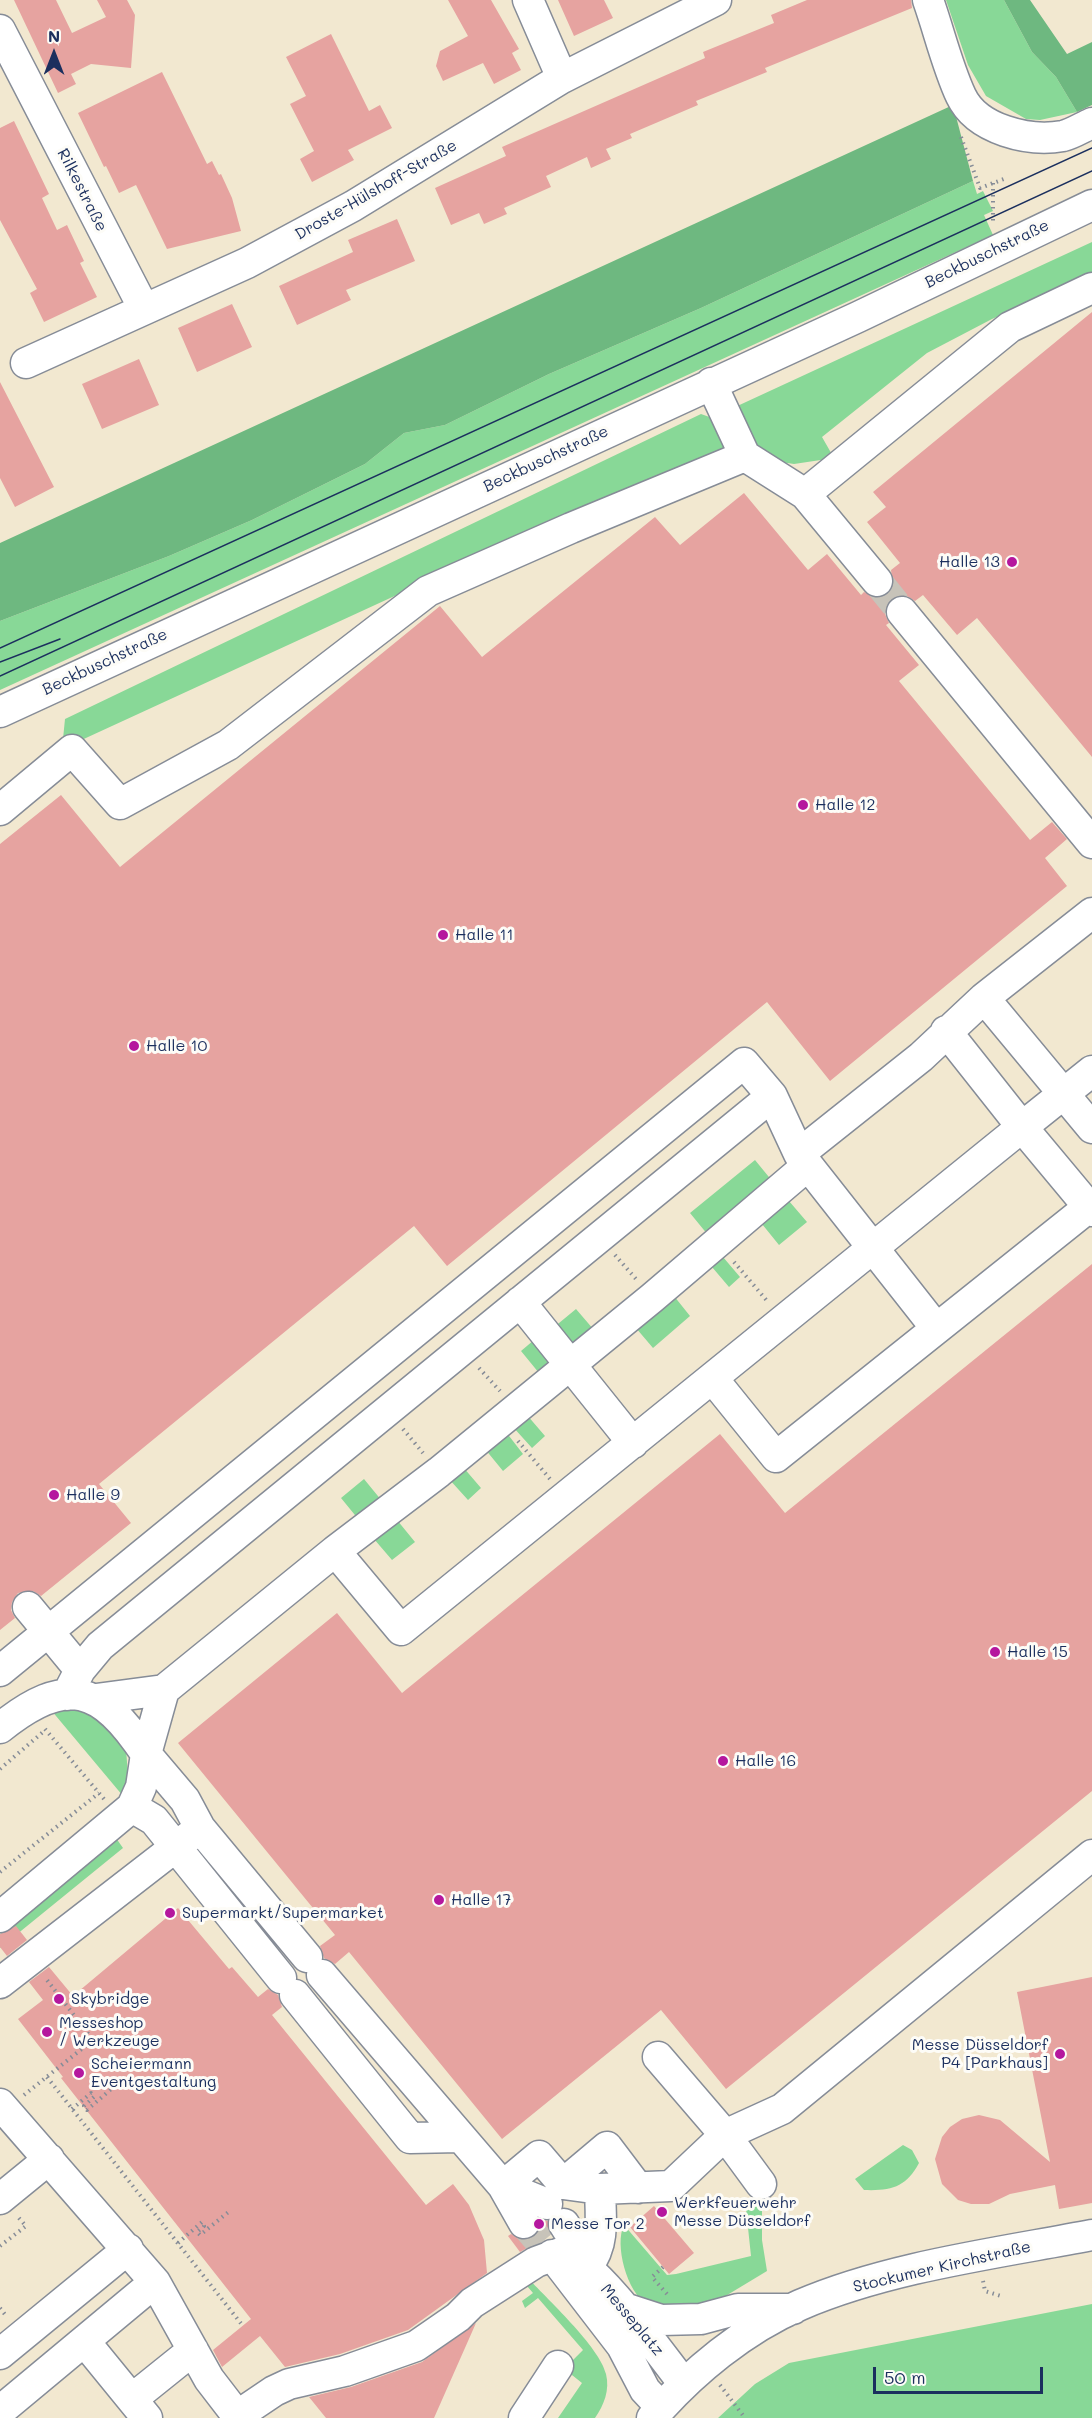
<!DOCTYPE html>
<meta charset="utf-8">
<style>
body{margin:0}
#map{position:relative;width:1092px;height:2418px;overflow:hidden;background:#f2e8d0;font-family:Mali,sans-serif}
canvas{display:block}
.north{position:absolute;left:24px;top:24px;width:60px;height:60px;-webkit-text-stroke:4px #fdfcf7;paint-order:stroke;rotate:0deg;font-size:16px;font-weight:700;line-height:24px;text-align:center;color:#1b2f5e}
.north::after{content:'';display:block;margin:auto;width:21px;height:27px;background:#1b2f5e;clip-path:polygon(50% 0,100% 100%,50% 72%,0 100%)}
.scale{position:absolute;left:873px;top:2367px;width:170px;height:27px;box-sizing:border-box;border:3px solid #1b2f5e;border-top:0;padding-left:8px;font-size:18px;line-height:21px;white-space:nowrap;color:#1b2f5e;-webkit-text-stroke:4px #fdfcf7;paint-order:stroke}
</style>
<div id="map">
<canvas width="1092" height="2418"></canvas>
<div class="north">N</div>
<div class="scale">50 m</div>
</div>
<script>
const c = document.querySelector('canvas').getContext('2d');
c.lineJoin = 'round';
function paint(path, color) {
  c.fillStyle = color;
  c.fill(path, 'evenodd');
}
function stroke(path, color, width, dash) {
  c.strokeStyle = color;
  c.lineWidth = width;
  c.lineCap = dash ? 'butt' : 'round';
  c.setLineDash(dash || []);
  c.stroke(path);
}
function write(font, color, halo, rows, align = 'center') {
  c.font = font + ' Mali,sans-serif';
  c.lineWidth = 6;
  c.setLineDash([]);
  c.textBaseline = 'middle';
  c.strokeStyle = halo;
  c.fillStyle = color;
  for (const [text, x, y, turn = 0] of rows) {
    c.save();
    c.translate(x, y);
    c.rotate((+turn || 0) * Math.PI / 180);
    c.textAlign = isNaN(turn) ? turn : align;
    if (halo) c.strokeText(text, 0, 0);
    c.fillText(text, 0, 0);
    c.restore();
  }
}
const green = new Path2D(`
 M 946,0 L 1004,0 L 1032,52 L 1056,77 L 1077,112 L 1040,120 L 1026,119 L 986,96 L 968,65 Z
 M 973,181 L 977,194 L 983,191 L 993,211 L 984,215 L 993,235 L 0,690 L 0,621 L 169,556 L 252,520 L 365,464 L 404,433 L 445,425 L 549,374 L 701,308 Z
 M 1092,242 L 1092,276 L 992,319 L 927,353 L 822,437 L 834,458 L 794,464 L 761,459 L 733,408 Z
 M 701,414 L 715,419 L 727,450 L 475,559 L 62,749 L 65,719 Z
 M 755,1160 L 773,1182 L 708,1235 L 690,1213 Z
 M 789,1201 L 807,1222 L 779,1245 L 762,1224 Z
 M 723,1257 L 740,1277 L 729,1287 L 712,1267 Z
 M 674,1296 L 690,1316 L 653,1348 L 636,1328 Z
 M 576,1309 L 594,1330 L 570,1349 L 553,1328 Z
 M 534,1340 L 553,1361 L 539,1373 L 521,1351 Z
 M 527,1415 L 545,1436 L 532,1448 L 513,1427 Z
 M 506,1432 L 523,1454 L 503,1471 L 485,1449 Z
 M 463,1467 L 481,1488 L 468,1500 L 449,1479 Z
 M 364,1479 L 382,1501 L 359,1520 L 341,1498 Z
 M 397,1520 L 415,1542 L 392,1560 L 374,1539 Z
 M 51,1710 L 81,1710 L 98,1717 L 126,1749 L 128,1775 L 123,1796 Z
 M 116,1838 L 123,1848 L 0,1948 L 0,1934 Z
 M 903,2145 L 912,2150 L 919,2163 C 906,2187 892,2191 864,2190 L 855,2179 Z
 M 762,2197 L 762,2240 L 767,2271 L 714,2303 L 682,2304 L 675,2312 C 667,2310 654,2309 647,2304 C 627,2293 614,2244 624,2225 L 667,2275 L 676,2274 L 751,2256 L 746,2209 Z
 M 526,2276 C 546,2298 600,2347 606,2374 C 610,2390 604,2405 595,2418 L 558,2418 L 582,2383 L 567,2371 L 570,2363 L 583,2350 L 538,2298 L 525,2308 L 522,2301 L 533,2293 L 521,2279 Z
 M 1092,2304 L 1092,2418 L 718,2418 L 755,2384 L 789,2363 Z`);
const forest = new Path2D(`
 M 1004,0 L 1030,0 L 1067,54 L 1092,42 L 1092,105 L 1077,112 L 1056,77 L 1032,52 Z
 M 953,105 L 973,181 L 701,308 L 549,374 L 445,425 L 404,433 L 365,464 L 252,520 L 169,556 L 0,621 L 0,543 Z`);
const building = new Path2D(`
 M 14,0 L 56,0 L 72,33 L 106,17 L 97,0 L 127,0 L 135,15 L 131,68 L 91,64 L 71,74 L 76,84 L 58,93 Z
 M 448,0 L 491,0 L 519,49 L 512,53 L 521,70 L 494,84 L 483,63 L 443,81 L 436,66 L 440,51 L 468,36 Z
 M 558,0 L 604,0 L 613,18 L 574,36 Z
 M 807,0 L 911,0 L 912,8 L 765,68 L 767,72 L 696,101 L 698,105 L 630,134 L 632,138 L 606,149 L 611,159 L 591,168 L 587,157 L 546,176 L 551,187 L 504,208 L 507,214 L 484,224 L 479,213 L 451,225 L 435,188 L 506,156 L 502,147 L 705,58 L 703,52 L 774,23 L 771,15 Z
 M 331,34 L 369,111 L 380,105 L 392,128 L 348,150 L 354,160 L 312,182 L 300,159 L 314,151 L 290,104 L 306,96 L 286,57 Z
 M 162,72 L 207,164 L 212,161 L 219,175 L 221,174 L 232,198 L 241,231 L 167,249 L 136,185 L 119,193 L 106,166 L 104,167 L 78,113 Z
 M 14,121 L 49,194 L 42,198 L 57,230 L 67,225 L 84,261 L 80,263 L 97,297 L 44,322 L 30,293 L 37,289 L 0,220 L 0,128 Z
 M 397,219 L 415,261 L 346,290 L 351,300 L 297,325 L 279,286 L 353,252 L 348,240 Z
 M 232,304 L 252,347 L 197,372 L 178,328 Z
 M 1092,312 L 1092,757 L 977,618 L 957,635 L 923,595 L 915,601 L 907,596 L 892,598 L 886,605 L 885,614 L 889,623 L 886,625 L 919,665 L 899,681 L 1030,840 L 1052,822 L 1067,839 L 1045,858 L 1067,886 L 830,1081 L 767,1002 L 447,1266 L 414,1226 L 99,1484 L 131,1523 L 41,1596 L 33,1591 L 18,1593 L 12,1602 L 11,1610 L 15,1618 L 0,1630 L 0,844 L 61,795 L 120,867 L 440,606 L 482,657 L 655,517 L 680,545 L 744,493 L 808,570 L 827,554 L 861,595 L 864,592 L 879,598 L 888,595 L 893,586 L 891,570 L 900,563 L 867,522 L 886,507 L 873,492 Z
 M 139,359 L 159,405 L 102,429 L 82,384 Z
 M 0,382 L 54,487 L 15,507 L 0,478 Z
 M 1092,1264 L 1092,1791 L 726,2089 L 661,2010 L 502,2139 L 349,1952 L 335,1964 L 324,1958 L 320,1946 L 335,1935 L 178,1743 L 337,1613 L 402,1693 L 720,1434 L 785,1513 Z
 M 178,1908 L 229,1969 L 232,1967 L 258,1997 L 268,1989 L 278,1995 L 282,2007 L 272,2015 L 426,2205 L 453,2184 L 469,2205 L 484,2240 L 487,2273 L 408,2330 L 340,2354 L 285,2367 L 260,2336 L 222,2367 L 213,2350 L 251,2319 L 61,2078 L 63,2077 L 18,2019 L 43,2000 L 29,1982 L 49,1967 L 73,1996 Z
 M 16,1926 L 27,1940 L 7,1956 L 0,1947 L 0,1934 Z
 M 1092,1977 L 1092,2203 L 1059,2209 L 1055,2185 L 1010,2194 L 989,2204 L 971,2204 L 958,2200 L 942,2184 L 935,2159 L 942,2137 L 950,2127 L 962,2119 L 979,2115 L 1000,2120 L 1050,2162 L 1017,1992 Z
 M 654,2206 L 694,2253 L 669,2274 L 630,2227 Z
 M 541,2220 L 548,2221 L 550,2235 L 520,2252 L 508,2236 L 511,2234 L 523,2240 L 532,2238 L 539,2231 Z
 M 476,2323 L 434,2418 L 326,2418 L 309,2397 L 351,2387 L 422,2362 Z`);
const minorTunnel = new Path2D(`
 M 877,581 L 902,612
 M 524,2223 L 541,2243`);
const path = new Path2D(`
 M 961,137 L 980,188 L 1004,179
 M 993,183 L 993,224
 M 615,1255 L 636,1279
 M 734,1262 L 768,1302
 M 479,1368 L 500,1391
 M 403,1429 L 423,1453
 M 518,1441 L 550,1479
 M 45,1729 L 104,1799
 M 0,1769 L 43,1732
 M 0,1872 L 99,1793
 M 47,2077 L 243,2326
 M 24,2095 L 93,2040 L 47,1980
 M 72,2109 L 91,2093 L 94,2097 L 84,2106 L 87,2110 L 124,2078
 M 178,2243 L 202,2222 L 204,2226 L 197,2232 L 200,2235 L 231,2210
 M 0,2246 L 26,2226 L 18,2217
 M 663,2267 L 652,2277 L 667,2294
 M 983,2281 L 985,2291 L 1001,2296
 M 0,2308 L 7,2317
 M 720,2385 L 745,2418`);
const minor = new Path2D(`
 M 528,0 L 562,78
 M 928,0 C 939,31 947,66 961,96 C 977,130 1029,142 1063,136 C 1072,134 1083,127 1092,123
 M 0,30 L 144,309
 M 26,363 L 247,263 L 353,206 L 562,78 L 716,0
 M 711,383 L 745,456 L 805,494
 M 877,581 L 805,494 L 1010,327 L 1092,288
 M 902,612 L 1092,843
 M 0,712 L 858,317 L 1092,205
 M 0,810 L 72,750 L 120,804 L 228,745 L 428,591 L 571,528 L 745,456
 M 984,998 L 1092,1128
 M 946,1031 L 1022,1127 L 1092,1071
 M 799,1154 L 936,1328
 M 520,1302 L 633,1443
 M 713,1379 L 776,1457 L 1089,1207
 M 335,1551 L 439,1472 L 652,1298 L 807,1166
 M 28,1607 L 80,1670
 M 0,1671 L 744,1063 L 772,1096
 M 164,1690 L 146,1754 L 185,1800 L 200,1828 L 307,1957
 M 67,1695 L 80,1670 L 100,1646 L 772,1096 L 799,1154 L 921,1057 L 984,998 L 1092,913
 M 96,1699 L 164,1690 L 335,1551 L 401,1630 L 1022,1127 L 1092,1211
 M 0,1728 C 67,1674 101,1686 146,1754 L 141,1787 L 132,1807 L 0,1917
 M 132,1807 L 154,1820 L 281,1978
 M 322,1975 L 503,2186 L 524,2223
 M 0,1983 L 200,1828
 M 295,1995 L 410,2138 L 460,2137
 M 658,2057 L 725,2135 L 761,2184
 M 0,2104 L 155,2282 L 209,2379 L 239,2418
 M 563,2184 L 600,2189 L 671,2186 L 725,2135 L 782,2109 L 1092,1855
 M 503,2186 L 539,2156 L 563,2184 L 607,2147 L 638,2188
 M 503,2186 L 547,2204
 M 0,2199 L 49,2159
 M 564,2224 L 574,2240 L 578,2258
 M 552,2255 L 622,2346 L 645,2390 L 661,2407
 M 576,2282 C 606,2249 601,2230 600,2189
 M 624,2308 L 661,2320 L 701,2319 L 738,2309 L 793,2309
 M 85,2342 L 147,2418
 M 0,2354 L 128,2249
 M 132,2399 L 193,2350
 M 0,2411 L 155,2282
 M 237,2416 L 274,2391 L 289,2384 L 345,2371 L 416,2346 L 458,2317 L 472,2303 L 536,2262 L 563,2252 C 598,2265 658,2351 684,2384
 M 524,2418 L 558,2366
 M 652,2418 C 692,2372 744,2329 800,2305 C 888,2267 998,2253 1092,2235`);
const tram = new Path2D(`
 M 0,648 L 1092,148
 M 0,662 L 60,639
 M 0,676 L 1092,171`);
const markers = [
 [1012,562,6,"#b5179e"],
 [803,805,6,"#b5179e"],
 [443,935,6,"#b5179e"],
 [134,1046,6,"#b5179e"],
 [54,1495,6,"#b5179e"],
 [995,1652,6,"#b5179e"],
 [723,1761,6,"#b5179e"],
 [439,1900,6,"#b5179e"],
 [170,1913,6,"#b5179e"],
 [59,1999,6,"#b5179e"],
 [47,2032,6,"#b5179e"],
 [1060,2054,6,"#b5179e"],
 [79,2073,6,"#b5179e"],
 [662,2212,6,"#b5179e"],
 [539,2224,6,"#b5179e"]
];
const streetNames = [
 ["Rilkestraße",82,190,63],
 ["Droste-Hülshoff-Straße",376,190,-30],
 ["Beckbuschstraße",987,254,-26],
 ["Beckbuschstraße",546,459,-25],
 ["Beckbuschstraße",105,662,-25],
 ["Stockumer Kirchstraße",942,2267,-13],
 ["Messeplatz",632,2320,50]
];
const poiNames = [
 ["Halle 13",1000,562,"right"],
 ["Halle 12",815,805],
 ["Halle 11",455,935],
 ["Halle 10",146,1046],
 ["Halle 9",66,1495],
 ["Halle 15",1007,1652],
 ["Halle 16",735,1761],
 ["Halle 17",451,1900],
 ["Supermarkt/Supermarket",182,1913],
 ["Skybridge",71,1999],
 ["Messeshop",59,2023],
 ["/ Werkzeuge",59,2041],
 ["Messe Düsseldorf",1048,2045,"right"],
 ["P4 [Parkhaus]",1048,2063,"right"],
 ["Scheiermann",91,2064],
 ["Eventgestaltung",91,2082],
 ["Werkfeuerwehr",674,2203],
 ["Messe Düsseldorf",674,2221],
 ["Messe Tor 2",551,2224]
];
paint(green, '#88d897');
paint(forest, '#6eb880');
paint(building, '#e6a3a0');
stroke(minorTunnel, '#c7c3b9', 30, [30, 15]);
stroke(minor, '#868c97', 33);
stroke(path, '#868c97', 4, [1.5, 4.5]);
stroke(minor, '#fff', 30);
stroke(tram, '#1b2f5e', 1.5);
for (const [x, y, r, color] of markers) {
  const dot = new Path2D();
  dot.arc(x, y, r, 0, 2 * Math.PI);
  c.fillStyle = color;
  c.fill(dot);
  stroke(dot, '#fdfcf7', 2);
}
write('16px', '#1b2f5e', '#fdfcf7', streetNames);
write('16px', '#1b2f5e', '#fdfcf7', poiNames, 'left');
</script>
